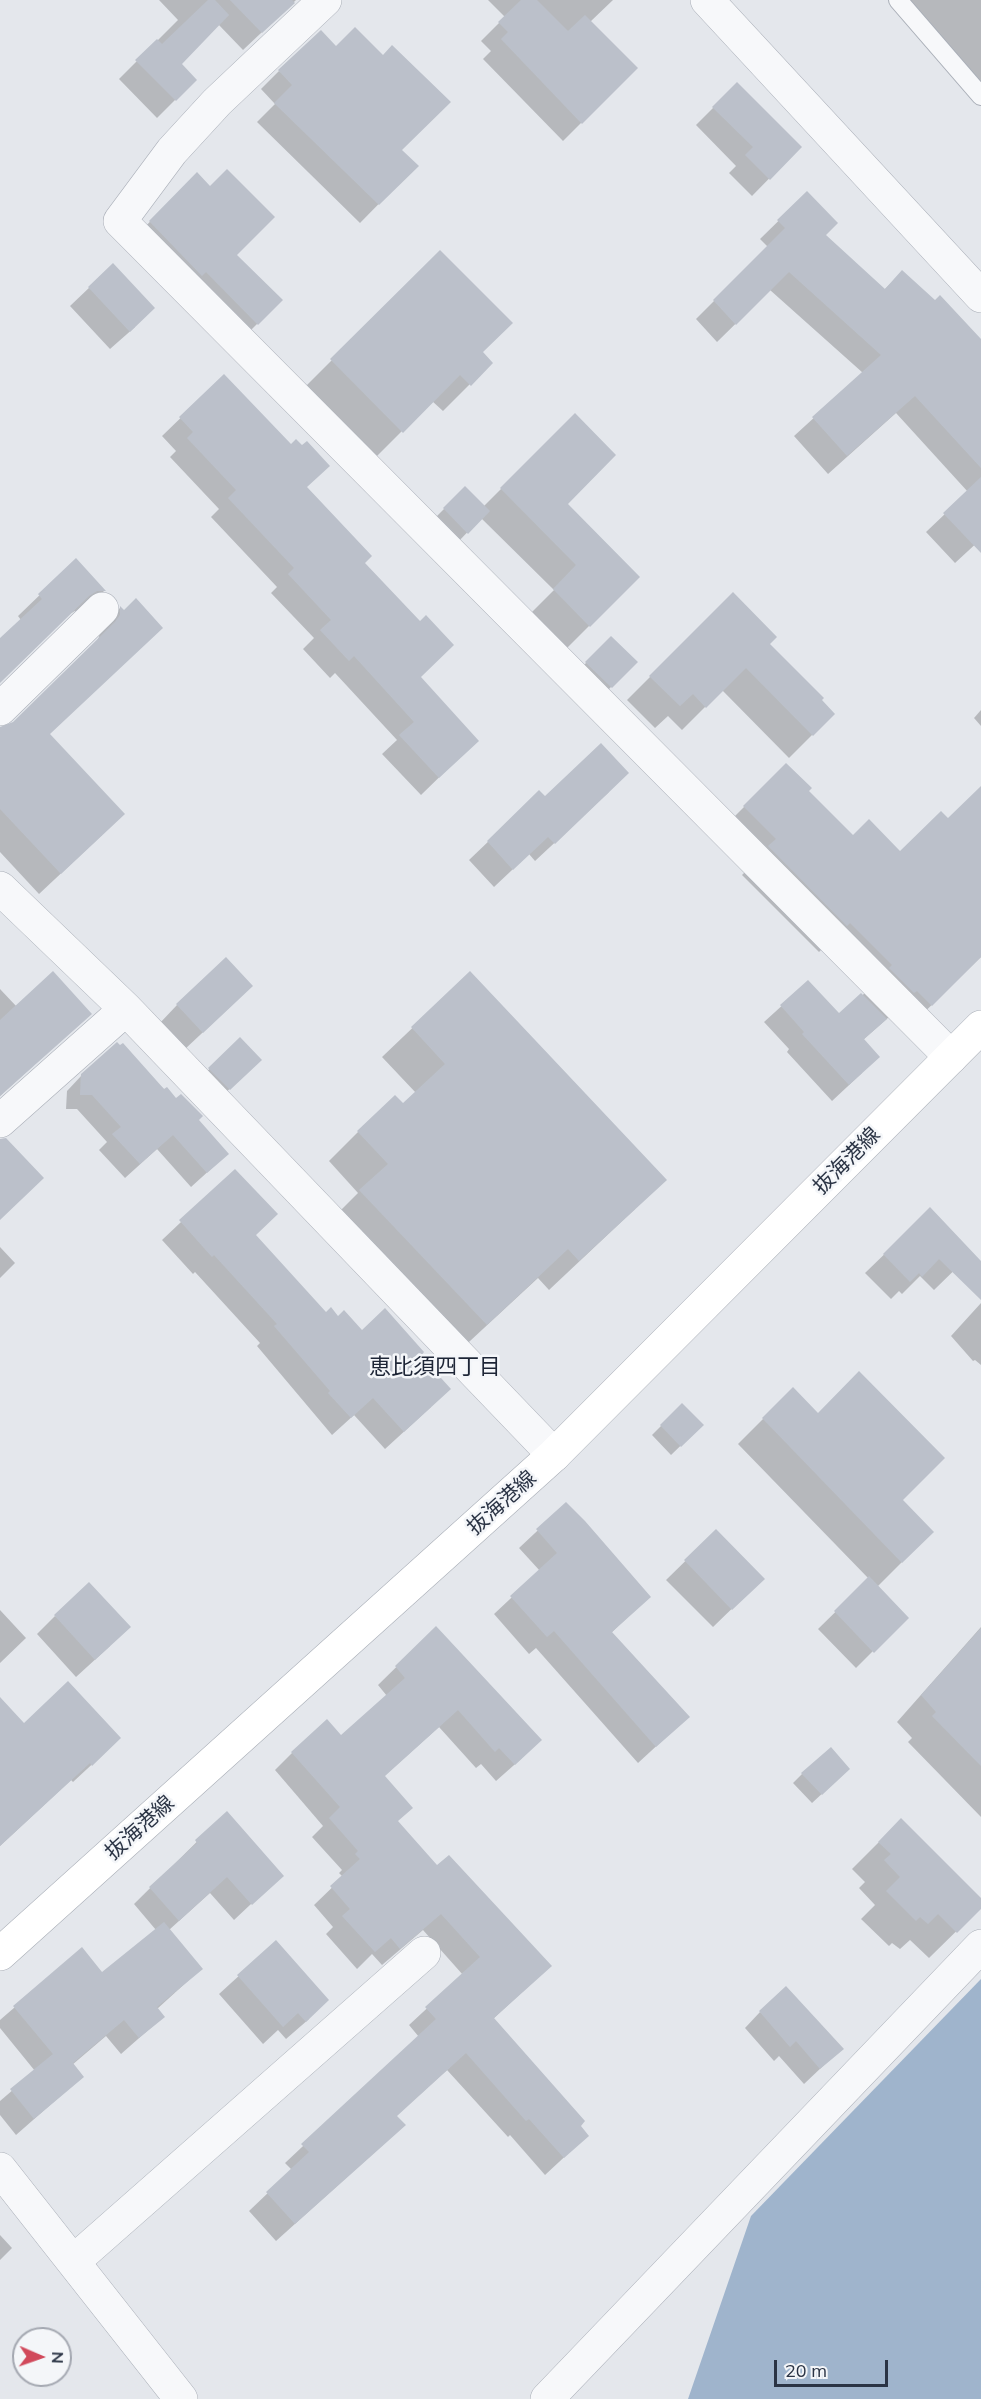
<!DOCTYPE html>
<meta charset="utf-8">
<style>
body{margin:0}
#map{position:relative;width:981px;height:2399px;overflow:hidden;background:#e4e7ec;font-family:Mulish,sans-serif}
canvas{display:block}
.north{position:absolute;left:12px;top:2327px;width:60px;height:60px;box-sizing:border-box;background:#f4f6f9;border:2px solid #a4a8b1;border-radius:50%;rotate:92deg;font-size:16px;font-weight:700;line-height:24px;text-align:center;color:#2b3445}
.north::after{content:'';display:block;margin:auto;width:21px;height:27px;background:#d1495b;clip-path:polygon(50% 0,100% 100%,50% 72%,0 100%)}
.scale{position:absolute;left:774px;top:2360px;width:114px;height:27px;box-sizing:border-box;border:3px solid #2b3445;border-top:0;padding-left:8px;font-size:18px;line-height:21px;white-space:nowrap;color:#2b3445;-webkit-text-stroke:4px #f4f6f9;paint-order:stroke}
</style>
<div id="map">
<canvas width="981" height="2399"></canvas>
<div class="north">N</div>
<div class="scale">20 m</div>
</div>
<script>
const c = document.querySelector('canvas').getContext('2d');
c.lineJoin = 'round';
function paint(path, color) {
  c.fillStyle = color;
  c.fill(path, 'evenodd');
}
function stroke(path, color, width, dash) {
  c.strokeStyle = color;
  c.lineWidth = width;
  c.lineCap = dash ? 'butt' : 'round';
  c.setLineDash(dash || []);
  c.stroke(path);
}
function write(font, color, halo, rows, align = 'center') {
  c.font = font + ' Mulish,"Noto Sans JP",sans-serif';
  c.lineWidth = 5;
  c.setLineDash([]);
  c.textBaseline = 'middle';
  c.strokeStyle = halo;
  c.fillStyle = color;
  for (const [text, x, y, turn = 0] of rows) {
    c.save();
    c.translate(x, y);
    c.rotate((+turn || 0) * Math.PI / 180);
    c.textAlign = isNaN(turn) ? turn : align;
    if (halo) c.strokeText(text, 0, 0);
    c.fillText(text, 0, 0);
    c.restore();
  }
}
const water = new Path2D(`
 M 981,1979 L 981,2399 L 688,2399 L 751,2216 Z`);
const shadow = new Path2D(`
 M 159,0 L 296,0 L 243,50 L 218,24 L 180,64 L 195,80 L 157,118 L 119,79 L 178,20 Z
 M 488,0 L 613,0 L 590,22 L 636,68 L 563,141 L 483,59 L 491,51 L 481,41 L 505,17 Z
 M 906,0 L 981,0 L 981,96 Z
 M 279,71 L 400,150 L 416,166 L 360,223 L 257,122 L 275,104 L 261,89 Z
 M 737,84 L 800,147 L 752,196 L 729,173 L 736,166 L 696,125 Z
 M 197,174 L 235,255 L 281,300 L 240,341 L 133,239 Z
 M 807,193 L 824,235 L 884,290 L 902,272 L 981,350 L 981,539 L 955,563 L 926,532 L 968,492 L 896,413 L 828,474 L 794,436 L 863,373 L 770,290 L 717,342 L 696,319 L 768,247 L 760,239 Z
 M 440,252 L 481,352 L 491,363 L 443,411 L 432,401 L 375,458 L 305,387 Z
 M 113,265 L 135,327 L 110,349 L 70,306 Z
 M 224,376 L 363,563 L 459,758 L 421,795 L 382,754 L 397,740 L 335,673 L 330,678 L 303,649 L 314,638 L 271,593 L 277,587 L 211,517 L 219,509 L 170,457 L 176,451 L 162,436 Z
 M 575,415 L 566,504 L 638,577 L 565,650 L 530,614 L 554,590 L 481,518 L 458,542 L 435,518 L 465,488 L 483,507 Z
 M 76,560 L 104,591 L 84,611 L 75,611 L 66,616 L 0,681 L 0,640 L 21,620 L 18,616 Z
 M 733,594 L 768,644 L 833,714 L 789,758 L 722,690 L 682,730 L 668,716 L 655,728 L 627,700 Z
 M 120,608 L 124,612 L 48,735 L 102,835 L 39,894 L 0,852 L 0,729 L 14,724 L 95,644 L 99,637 L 100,628 Z
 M 611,638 L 636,662 L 602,696 L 577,672 Z
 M 981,710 L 981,726 L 974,718 Z
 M 786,765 L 807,791 L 853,837 L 900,853 L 948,821 L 981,790 L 981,957 L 904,1032 L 889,1017 L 863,1040 L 862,1073 L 832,1101 L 787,1052 L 789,1049 L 764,1022 L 808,982 L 839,1015 L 865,993 L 822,949 L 819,952 L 742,875 L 750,867 L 717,834 Z
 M 609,792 L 535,861 L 529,854 L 494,887 L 469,860 L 539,793 L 545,799 Z
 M 470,973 L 635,1209 L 549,1290 L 538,1278 L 456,1354 L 331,1220 L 358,1193 L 329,1161 L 358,1132 L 403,1105 L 416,1093 L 382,1057 Z
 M 0,989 L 17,1007 L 90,1014 L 0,1096 Z
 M 177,1005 L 232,1005 L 184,1050 L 159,1024 Z
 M 240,1040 L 260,1060 L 220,1098 L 200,1078 Z
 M 120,1048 L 197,1120 L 212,1168 L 191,1187 L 157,1149 L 125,1178 L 99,1150 L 107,1142 L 77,1109 L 66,1109 L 67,1091 L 82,1075 Z
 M 235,1171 L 254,1235 L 325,1314 L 338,1318 L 362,1332 L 419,1356 L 431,1407 L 385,1449 L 354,1415 L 332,1435 L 257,1346 L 260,1343 L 195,1272 L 193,1274 L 162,1240 Z
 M 930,1210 L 972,1253 L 934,1290 L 920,1276 L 902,1294 L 899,1291 L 891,1299 L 865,1273 Z
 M 0,1247 L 15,1263 L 0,1278 Z
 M 981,1303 L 981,1365 L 975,1360 L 973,1361 L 951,1336 Z
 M 793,1389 L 901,1500 L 907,1557 L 877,1587 L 906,1618 L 856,1668 L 818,1629 L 869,1579 L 738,1444 Z
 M 682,1405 L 702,1425 L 671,1455 L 652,1435 Z
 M 566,1504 L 631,1614 L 611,1633 L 688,1717 L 638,1763 L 536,1648 L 529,1654 L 494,1614 L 540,1571 L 519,1548 Z
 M 716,1531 L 744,1597 L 713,1627 L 666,1580 Z
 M 0,1610 L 26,1638 L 0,1663 Z
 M 55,1616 L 110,1646 L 76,1677 L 37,1634 Z
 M 981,1627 L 981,1817 L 908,1742 L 912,1738 L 897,1722 Z
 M 436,1628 L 522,1758 L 496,1781 L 481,1764 L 476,1768 L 439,1727 L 383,1777 L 396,1822 L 532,1983 L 493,2019 L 587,2136 L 545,2175 L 510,2135 L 508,2137 L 447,2070 L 396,2116 L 386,2142 L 276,2241 L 249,2211 L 292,2170 L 285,2163 L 419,2037 L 409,2025 L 463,1975 L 423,1930 L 382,1965 L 372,1954 L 357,1969 L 326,1934 L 333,1927 L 314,1905 L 343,1877 L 339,1873 L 342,1870 L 312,1837 L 323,1826 L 275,1770 L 292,1753 L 341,1737 L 387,1696 L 378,1685 Z
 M 0,1699 L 24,1725 L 101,1756 L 73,1782 L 71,1780 L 0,1846 Z
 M 802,1774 L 839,1778 L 812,1803 L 793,1783 Z
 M 226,1813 L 267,1889 L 234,1920 L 210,1893 L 169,1930 L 201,1969 L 157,2009 L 163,2017 L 121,2054 L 106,2036 L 72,2065 L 82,2077 L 16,2135 L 0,2115 L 0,2101 L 35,2071 L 0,2028 L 0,2020 L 82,1949 L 102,1974 L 156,1930 L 134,1904 Z
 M 901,1820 L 981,1900 L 981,1907 L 929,1958 L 910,1940 L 900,1949 L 892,1943 L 889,1946 L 861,1919 L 875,1905 L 859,1888 L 865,1882 L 852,1869 Z
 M 276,1942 L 309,2019 L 286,2039 L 278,2030 L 263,2044 L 219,1994 Z
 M 760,2012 L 841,2049 L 804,2084 L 779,2056 L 774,2061 L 745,2028 Z
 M 0,2235 L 12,2248 L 0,2260 Z`);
const building = new Path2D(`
 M 208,0 L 215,0 L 229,15 L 182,64 L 197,80 L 176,101 L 135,60 L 157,39 L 162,44 Z
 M 230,0 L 292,0 L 295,3 L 262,33 Z
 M 521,0 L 537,0 L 568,31 L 585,15 L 638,68 L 582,124 L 501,39 L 508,32 L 498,22 Z
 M 355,27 L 383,55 L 392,45 L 451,102 L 402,150 L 419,166 L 379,205 L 274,103 L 292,85 L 278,70 L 321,30 L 336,46 Z
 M 737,82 L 802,147 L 770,180 L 745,155 L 753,147 L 712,107 Z
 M 227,169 L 275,217 L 237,255 L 283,300 L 258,325 L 206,272 L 202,276 L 149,221 L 197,172 L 210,186 Z
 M 807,191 L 838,223 L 826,235 L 885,289 L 902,270 L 935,300 L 940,295 L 981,339 L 981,468 L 915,396 L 847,456 L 812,417 L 881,355 L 789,272 L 736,325 L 713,300 L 785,228 L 777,220 Z
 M 440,250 L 513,323 L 483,352 L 493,363 L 471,386 L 460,375 L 403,433 L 330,359 Z
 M 113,263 L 155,308 L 130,332 L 88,287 Z
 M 224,374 L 291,444 L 296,439 L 302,445 L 307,441 L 330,466 L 307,487 L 372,556 L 365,563 L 420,621 L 426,615 L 454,645 L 421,677 L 479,741 L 439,778 L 399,735 L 414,722 L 354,656 L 349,661 L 320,630 L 331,620 L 288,574 L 294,568 L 228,498 L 236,490 L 187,438 L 193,432 L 179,417 Z
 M 575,413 L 616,455 L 568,504 L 640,577 L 590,627 L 553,589 L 576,565 L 500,488 Z
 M 981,477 L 981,553 L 943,513 Z
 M 465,486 L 490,511 L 468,534 L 443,508 Z
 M 76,558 L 106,591 L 97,591 L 89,596 L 0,683 L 0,638 L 42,599 L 38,594 Z
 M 733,592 L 777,637 L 770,644 L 824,698 L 822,700 L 835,714 L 813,736 L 746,668 L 706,708 L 693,694 L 680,706 L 649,676 Z
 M 136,598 L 163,628 L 50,734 L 125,814 L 61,874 L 0,809 L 0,727 L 13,722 L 115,622 L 120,615 L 120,606 L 124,610 Z
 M 611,636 L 638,662 L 612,688 L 585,662 Z
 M 601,743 L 629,773 L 555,844 L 548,837 L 513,870 L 487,841 L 539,790 L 545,796 Z
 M 786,763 L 812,788 L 809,791 L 853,835 L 869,819 L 900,851 L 941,811 L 948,818 L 981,786 L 981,957 L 932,1006 L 917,991 L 914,993 L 889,968 L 892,965 L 850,923 L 847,926 L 768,846 L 776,839 L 743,806 Z
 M 226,957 L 253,986 L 203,1033 L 176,1004 Z
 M 53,971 L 92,1014 L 0,1096 L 0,1020 Z
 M 470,971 L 667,1180 L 579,1261 L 568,1249 L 487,1325 L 359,1190 L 388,1164 L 357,1131 L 395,1095 L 403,1103 L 445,1064 L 411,1027 Z
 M 808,980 L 839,1013 L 861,993 L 887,1019 L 864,1039 L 880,1057 L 849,1085 L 802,1034 L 804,1032 L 780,1005 Z
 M 240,1037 L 262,1060 L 230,1090 L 208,1068 Z
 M 117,1042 L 120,1045 L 123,1043 L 164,1089 L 167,1087 L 176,1098 L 181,1094 L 203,1116 L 199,1120 L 229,1154 L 207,1173 L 173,1135 L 140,1164 L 112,1134 L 121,1127 L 92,1095 L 80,1095 L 81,1074 Z
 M 6,1138 L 44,1178 L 0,1220 L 0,1139 Z
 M 235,1169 L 278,1214 L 256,1235 L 326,1312 L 331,1307 L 338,1316 L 344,1310 L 362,1330 L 385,1308 L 424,1352 L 421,1356 L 451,1389 L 404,1432 L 373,1398 L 351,1418 L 328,1393 L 330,1391 L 274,1326 L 277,1324 L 214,1255 L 212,1257 L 179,1220 Z
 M 930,1207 L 981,1261 L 981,1300 L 939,1259 L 922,1277 L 919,1273 L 910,1282 L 883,1254 Z
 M 859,1371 L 945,1458 L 903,1500 L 934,1532 L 902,1563 L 762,1418 L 793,1387 L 818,1413 Z
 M 682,1403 L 704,1425 L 681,1447 L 660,1425 Z
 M 566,1502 L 585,1521 L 651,1597 L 612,1632 L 690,1717 L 656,1747 L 554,1631 L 547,1637 L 510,1596 L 557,1553 L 536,1529 Z
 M 716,1529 L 765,1579 L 732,1610 L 684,1560 Z
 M 869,1576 L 909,1618 L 874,1653 L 834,1611 Z
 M 89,1582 L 131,1627 L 95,1660 L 54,1615 Z
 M 436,1626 L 542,1740 L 515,1765 L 499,1748 L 495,1752 L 458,1710 L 385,1776 L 413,1808 L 398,1821 L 437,1865 L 449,1855 L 552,1966 L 494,2018 L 585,2121 L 581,2126 L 589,2136 L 564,2158 L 529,2119 L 526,2121 L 466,2053 L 397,2116 L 406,2125 L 295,2224 L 266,2192 L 309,2152 L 301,2144 L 436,2019 L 425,2007 L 480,1957 L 441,1914 L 400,1949 L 391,1938 L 375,1952 L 342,1916 L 350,1909 L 330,1886 L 360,1859 L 355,1854 L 358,1851 L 329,1818 L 340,1807 L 291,1752 L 327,1719 L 341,1735 L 405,1678 L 395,1666 Z
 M 981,1628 L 981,1766 L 932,1716 L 936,1712 L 921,1695 Z
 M 68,1681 L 121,1738 L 92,1766 L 90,1763 L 0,1846 L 0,1697 L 24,1723 Z
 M 831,1747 L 850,1769 L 822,1795 L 801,1773 Z
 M 227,1811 L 284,1876 L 252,1905 L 227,1877 L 179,1921 L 149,1887 L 197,1843 L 195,1840 Z
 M 901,1818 L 981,1898 L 981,1909 L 957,1933 L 938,1914 L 928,1924 L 920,1917 L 916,1921 L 886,1891 L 900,1877 L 884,1860 L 891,1854 L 878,1842 Z
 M 164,1922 L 203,1969 L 157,2007 L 165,2017 L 139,2038 L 124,2020 L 73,2063 L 84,2077 L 34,2119 L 10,2089 L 53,2054 L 13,2006 L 82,1947 L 102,1972 Z
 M 276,1940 L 329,2000 L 306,2022 L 298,2013 L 283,2027 L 237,1975 Z
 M 786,1986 L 844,2049 L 820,2069 L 796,2041 L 790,2047 L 759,2011 Z`);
const service = new Path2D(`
 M 898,0 L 981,96`);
const minor = new Path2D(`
 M 325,0 L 217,102 L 172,151 L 120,221 L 951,1057
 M 707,0 L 981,296
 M 0,709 L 102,609
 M 0,888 L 126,1009 L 554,1455
 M 0,1121 L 126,1009
 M 74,2261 L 424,1953
 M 547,2399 L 981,1946`);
const tertiary = new Path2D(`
 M 0,2169 L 181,2399`);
const secondary = new Path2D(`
 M 0,1954 L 554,1455 L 981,1027`);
const streetNames = [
 ["抜海港線",847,1161,-45],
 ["抜海港線",502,1503,-42],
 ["抜海港線",140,1828,-42]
];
const neighbourhoodNames = [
 ["恵比須四丁目",435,1367]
];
paint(water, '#9fb4cc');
paint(shadow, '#0003');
paint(building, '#bbc0ca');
stroke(service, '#a9aeb7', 20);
stroke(minor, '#a9aeb7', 34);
stroke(tertiary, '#a9aeb7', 34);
stroke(secondary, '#a9aeb7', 34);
stroke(service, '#f7f8fa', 18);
stroke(minor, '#f7f8fa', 33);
stroke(tertiary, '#f7f8fa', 33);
stroke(secondary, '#fff', 33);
write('21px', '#2b3445', '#f4f6f9', streetNames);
write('22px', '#1d2536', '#f4f6f9', neighbourhoodNames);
</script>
